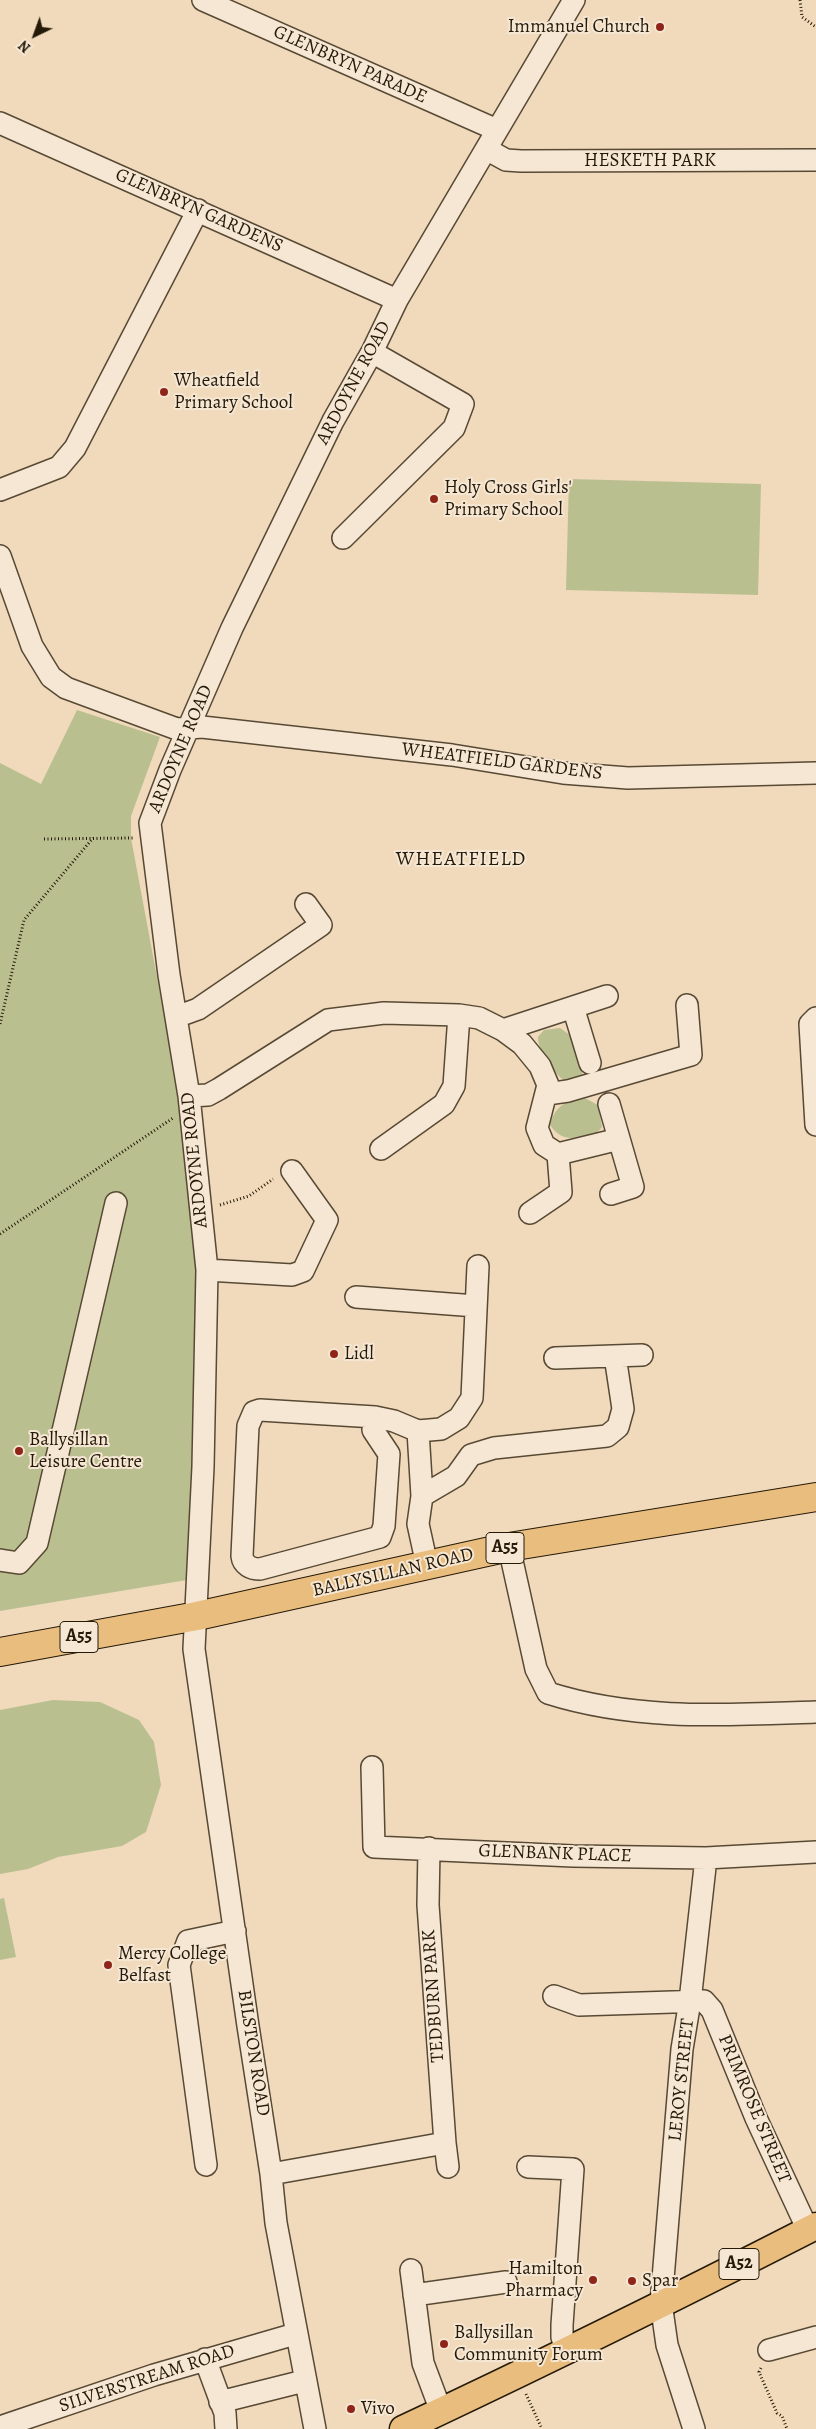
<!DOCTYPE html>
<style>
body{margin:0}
#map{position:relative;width:816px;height:2429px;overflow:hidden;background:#f0dabb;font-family:Alegreya,serif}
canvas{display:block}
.north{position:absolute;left:10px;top:10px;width:50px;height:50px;-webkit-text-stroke:4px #f5e7d3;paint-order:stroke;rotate:222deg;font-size:14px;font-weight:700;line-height:20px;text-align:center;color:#251908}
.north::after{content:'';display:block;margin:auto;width:18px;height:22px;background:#251908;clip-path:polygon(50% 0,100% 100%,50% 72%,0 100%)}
</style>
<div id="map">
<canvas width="816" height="2429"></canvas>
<div class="north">N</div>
</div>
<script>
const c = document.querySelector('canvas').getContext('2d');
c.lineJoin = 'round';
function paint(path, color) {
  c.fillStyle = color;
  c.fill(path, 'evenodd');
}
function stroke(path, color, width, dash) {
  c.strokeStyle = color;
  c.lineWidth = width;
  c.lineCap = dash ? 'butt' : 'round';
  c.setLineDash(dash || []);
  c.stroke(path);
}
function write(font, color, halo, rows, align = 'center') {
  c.font = font + ' Alegreya,serif';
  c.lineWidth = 4;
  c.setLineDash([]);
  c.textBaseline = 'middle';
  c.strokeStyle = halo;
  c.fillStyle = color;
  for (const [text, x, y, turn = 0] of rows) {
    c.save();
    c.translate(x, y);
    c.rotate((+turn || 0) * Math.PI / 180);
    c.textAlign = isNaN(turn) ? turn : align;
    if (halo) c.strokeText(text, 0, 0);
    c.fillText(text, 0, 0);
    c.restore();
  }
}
const green = new Path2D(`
 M 569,479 L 761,484 L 758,595 L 566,590 Z
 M 77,710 L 160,737 L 131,816 L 131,838 L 173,1063 L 196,1244 L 196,1467 L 187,1580 L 0,1611 L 0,763 L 41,784 Z
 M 560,1028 L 570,1035 L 584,1079 L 567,1083 C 554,1073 538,1053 538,1037 L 544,1030 Z
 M 581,1096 L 598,1105 L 602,1127 L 595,1135 C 575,1137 563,1144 550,1125 C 554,1108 565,1101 581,1096 Z
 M 53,1700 L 100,1702 L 139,1720 L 154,1742 L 161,1785 L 146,1832 L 122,1846 L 58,1857 L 28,1869 L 0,1874 L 0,1710 Z
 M 4,1898 L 16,1957 L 0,1960 L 0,1899 Z`);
const path = new Path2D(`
 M 800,0 L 802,17 L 816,27
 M 44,839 L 133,838
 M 0,1024 L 24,920 L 93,838
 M 220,1205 L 249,1196 L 273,1179
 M 0,1234 L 173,1118
 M 761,2368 L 759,2372 L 777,2413 L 782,2416 L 787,2429
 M 526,2394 L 542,2429`);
const minor = new Path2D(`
 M 203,0 L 497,130
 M 0,123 L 397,300
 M 486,149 L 506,160 L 521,161 L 816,160
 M 0,490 L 59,467 L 75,448 L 198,210
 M 343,538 L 454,428 L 463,404 L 372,352
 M 0,556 L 32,646 L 51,677 L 66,688 L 177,729 L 202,727 L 452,755 L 563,773 L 628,778 L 816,773
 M 573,1007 L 590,1063
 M 176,1017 L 198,1009 L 321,925 L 306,904
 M 816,1018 L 810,1024 L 816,1125
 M 503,1030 L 607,996
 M 547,1094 L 568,1091 L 691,1055 L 687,1005
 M 189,1096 L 208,1095 L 219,1089 L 328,1020 L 384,1013 L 459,1015 L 479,1018 L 503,1030 L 522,1044 L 540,1066 L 548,1085 L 537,1128 L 544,1145 L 558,1154 L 619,1139
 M 609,1104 L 633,1187 L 611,1194
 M 381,1149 L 444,1104 L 454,1086 L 459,1015
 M 530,1213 L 561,1192 L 558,1154
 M 207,1270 L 292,1275 L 303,1271 L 327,1220 L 292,1171
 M 356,1297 L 476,1306
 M 555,1358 L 642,1355
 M 375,1417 L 373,1430 L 389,1454 L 384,1526 L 380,1537 L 260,1569 C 251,1569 243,1565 242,1556 L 248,1426 L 254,1412 L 260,1410 L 375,1417 L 394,1421 L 418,1431 L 422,1496
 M 418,1431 L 441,1429 L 459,1418 L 472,1398 L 478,1266
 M 509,1547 L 536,1669 L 548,1693 C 636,1721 726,1715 816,1712
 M 0,1560 L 19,1563 L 37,1543 L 116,1203
 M 427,1565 L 418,1524 L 422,1496 L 456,1476 L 471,1455 L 494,1448 L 607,1436 L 618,1427 L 623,1409 L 615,1356
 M 372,1767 L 374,1847 L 573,1856 L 706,1858 L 816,1852
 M 429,1848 L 428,1905 L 445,2143 L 448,2167
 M 554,1996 L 579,2005 L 704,2001 L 712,2010 L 756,2118 L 808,2230
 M 206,2165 L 179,1965 L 188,1941 L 235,1931
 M 528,2167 L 573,2169 L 562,2325 L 562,2337 L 566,2351
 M 271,2174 L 445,2143
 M 411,2270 L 423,2363 L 441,2411
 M 414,2295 L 506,2282
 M 769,2350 L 816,2337
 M 205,2359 L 225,2413 L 226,2429
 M 220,2402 L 304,2381
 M 0,2427 L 154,2375 L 295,2334
 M 315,2429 L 276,2223 L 271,2174 L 248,2026 L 194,1649 L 203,1467 L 207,1270 L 189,1096 L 169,975 L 150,823 L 170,770 L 232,628 L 333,421 L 372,352 L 397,300 L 574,0
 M 694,2429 L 667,2345 L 661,2303 L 682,2049 L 690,2001 L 706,1858`);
const major = new Path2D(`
 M 403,2429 C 542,2364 679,2296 816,2226`);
const highway = new Path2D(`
 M 0,1652 L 197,1616 L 509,1547 L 816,1497`);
const markers = [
 [660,27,5,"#8f2418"],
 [164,392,5,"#8f2418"],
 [434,499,5,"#8f2418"],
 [334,1354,5,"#8f2418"],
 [19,1451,5,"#8f2418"],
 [108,1965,5,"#8f2418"],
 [593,2280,5,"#8f2418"],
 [632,2281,5,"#8f2418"],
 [444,2344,5,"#8f2418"],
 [351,2409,5,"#8f2418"]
];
const shields = [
 [505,1548,38],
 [79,1637,38],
 [739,2264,40]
];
const shieldNames = [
 ["A55",505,1548],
 ["A55",79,1637],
 ["A52",739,2264]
];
const poiNames = [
 ["Immanuel Church",650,27,"right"],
 ["Wheatfield",174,381],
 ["Primary School",174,403],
 ["Holy Cross Girls'",444,488],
 ["Primary School",444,510],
 ["Lidl",344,1354],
 ["Ballysillan",29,1440],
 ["Leisure Centre",29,1462],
 ["Mercy College",118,1954],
 ["Belfast",118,1976],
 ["Hamilton",583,2269,"right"],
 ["Pharmacy",583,2291,"right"],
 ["Spar",642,2281],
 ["Ballysillan",454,2333],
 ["Community Forum",454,2355],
 ["Vivo",361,2409]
];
const streetNames = [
 ["GLENBRYN PARADE",350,65,24],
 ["HESKETH PARK",650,161],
 ["GLENBRYN GARDENS",199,211,24],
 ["ARDOYNE ROAD",354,383,-62],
 ["ARDOYNE ROAD",181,749,-67],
 ["WHEATFIELD GARDENS",502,762,7],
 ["ARDOYNE ROAD",195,1160,-96],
 ["BALLYSILLAN ROAD",393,1573,-13],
 ["GLENBANK PLACE",555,1854,2],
 ["TEDBURN PARK",434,1996,-94],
 ["BILSTON ROAD",253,2053,81],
 ["LEROY STREET",682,2080,-84],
 ["PRIMROSE STREET",754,2109,67],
 ["SILVERSTREAM ROAD",147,2379,-18]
];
const neighbourhoodNames = [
 ["WHEATFIELD",461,860]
];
paint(green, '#babf90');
stroke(minor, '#584935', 24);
stroke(major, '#251908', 29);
stroke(highway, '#251908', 30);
stroke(path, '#251908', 3, [1, 2.5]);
stroke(minor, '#f5e7d3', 21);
stroke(major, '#e8bd7e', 26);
stroke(highway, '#e8bd7e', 28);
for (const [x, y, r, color] of markers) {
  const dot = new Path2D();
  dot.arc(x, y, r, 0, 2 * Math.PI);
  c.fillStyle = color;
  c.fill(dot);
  stroke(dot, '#f5e7d3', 2);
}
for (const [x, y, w] of shields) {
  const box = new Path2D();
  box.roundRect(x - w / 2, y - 15.5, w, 31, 4);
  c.fillStyle = '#f5e7d3';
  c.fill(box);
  stroke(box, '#251908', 1);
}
write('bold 18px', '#251908', null, shieldNames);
write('19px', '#251908', '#f5e7d3', poiNames, 'left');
write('19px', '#251908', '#f5e7d3', streetNames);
c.letterSpacing = '1px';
write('20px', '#251908', '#f5e7d3', neighbourhoodNames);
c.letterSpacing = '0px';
</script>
